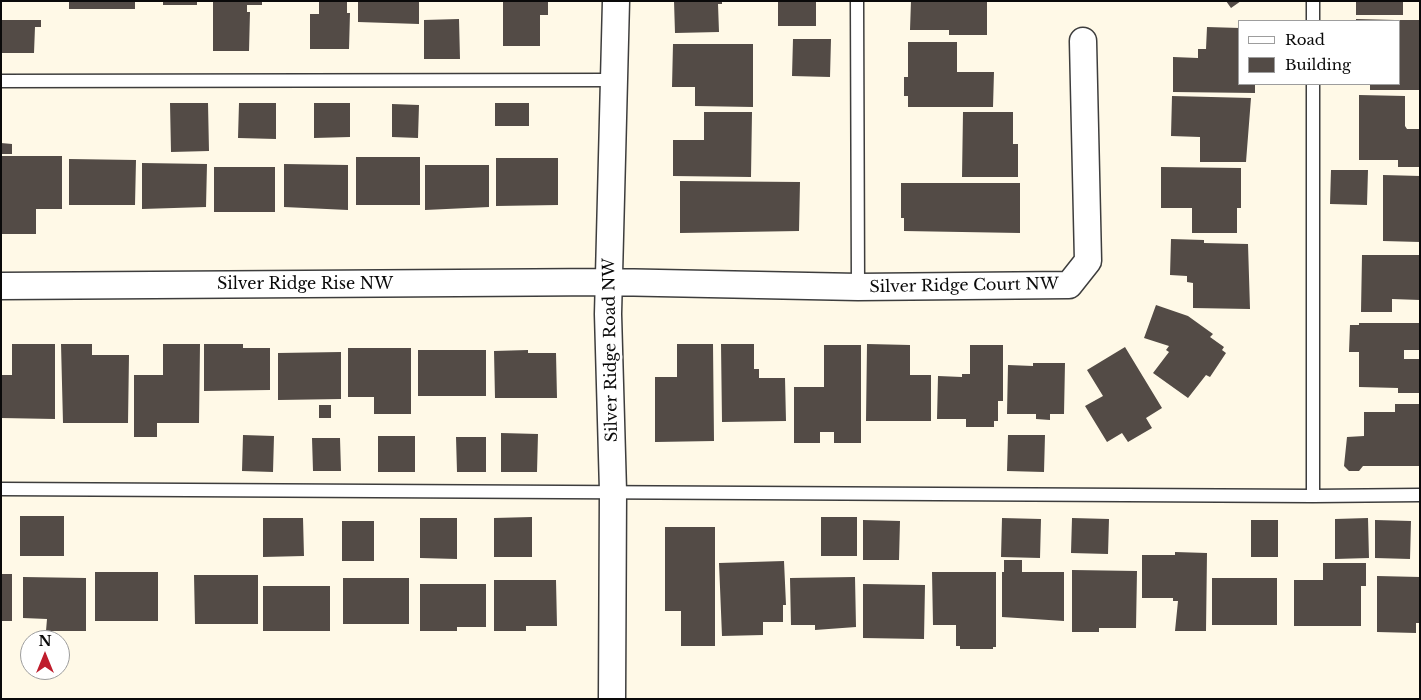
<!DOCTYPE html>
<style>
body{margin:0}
#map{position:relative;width:1421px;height:700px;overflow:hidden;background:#fff9e7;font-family:"Libre Baskerville",serif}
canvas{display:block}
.frame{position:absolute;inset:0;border:2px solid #0a0a0a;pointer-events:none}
.legend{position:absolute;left:1238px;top:20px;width:162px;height:65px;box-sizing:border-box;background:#fff;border:1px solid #9d9d9d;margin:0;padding:6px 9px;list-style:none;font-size:15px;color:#0a0a0a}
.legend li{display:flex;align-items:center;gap:10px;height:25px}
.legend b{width:25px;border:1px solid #9d9d9d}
.north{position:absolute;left:20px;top:630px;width:50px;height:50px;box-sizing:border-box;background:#fff;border:1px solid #9d9d9d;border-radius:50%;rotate:0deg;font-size:14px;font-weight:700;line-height:20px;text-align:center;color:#0a0a0a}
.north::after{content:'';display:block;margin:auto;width:18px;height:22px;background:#bf1d2c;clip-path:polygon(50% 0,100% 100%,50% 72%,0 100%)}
</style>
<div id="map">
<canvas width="1421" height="700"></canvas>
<div class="frame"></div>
<ul class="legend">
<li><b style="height:6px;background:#fff"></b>Road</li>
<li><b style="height:14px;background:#534b46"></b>Building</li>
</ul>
<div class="north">N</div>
</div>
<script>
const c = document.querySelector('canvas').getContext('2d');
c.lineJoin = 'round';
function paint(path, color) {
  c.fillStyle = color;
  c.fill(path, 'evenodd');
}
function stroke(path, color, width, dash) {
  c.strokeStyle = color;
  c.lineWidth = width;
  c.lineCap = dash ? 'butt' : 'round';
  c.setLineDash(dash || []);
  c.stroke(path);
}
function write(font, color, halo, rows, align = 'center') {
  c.font = font + ' "Libre Baskerville",serif';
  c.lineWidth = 5;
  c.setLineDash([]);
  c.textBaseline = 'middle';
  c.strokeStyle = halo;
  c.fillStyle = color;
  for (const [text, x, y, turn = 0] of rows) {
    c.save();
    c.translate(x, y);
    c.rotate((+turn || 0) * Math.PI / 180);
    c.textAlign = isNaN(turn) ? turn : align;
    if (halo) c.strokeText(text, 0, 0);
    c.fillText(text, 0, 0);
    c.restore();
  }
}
const building = new Path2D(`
 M 69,1 L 135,1 L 135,9 L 69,9 Z
 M 163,1 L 197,1 L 197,5 L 163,5 Z
 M 213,1 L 262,1 L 262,5 L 247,5 L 247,12 L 250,12 L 249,51 L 213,51 Z
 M 319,1 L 347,1 L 347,13 L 350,13 L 349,49 L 310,49 L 310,14 L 319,14 Z
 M 358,1 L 419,1 L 419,24 L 358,22 Z
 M 503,1 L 548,1 L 548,15 L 540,15 L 540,46 L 503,46 Z
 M 674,1 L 722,1 L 722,4 L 718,4 L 719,32 L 675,33 Z
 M 778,1 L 816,1 L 816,26 L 778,26 Z
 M 911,1 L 987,1 L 987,35 L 949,35 L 949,30 L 910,30 Z
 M 1226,1 L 1241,1 L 1231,8 Z
 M 1356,1 L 1403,1 L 1403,15 L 1356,15 Z
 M 459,19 L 460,59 L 424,59 L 424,20 Z
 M 1356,19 L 1395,20 L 1395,21 L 1356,21 Z
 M 1,20 L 41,20 L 41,27 L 35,27 L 34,53 L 1,53 Z
 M 1400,20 L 1420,20 L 1420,90 L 1370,90 L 1370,84 L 1400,84 Z
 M 1207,27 L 1240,28 L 1240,84 L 1255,84 L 1255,93 L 1173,92 L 1173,57 L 1198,58 L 1198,49 L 1206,49 Z
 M 793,39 L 831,39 L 830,77 L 792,76 Z
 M 908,42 L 957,42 L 957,72 L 994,72 L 993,107 L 908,107 L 908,96 L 904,96 L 904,77 L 908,77 Z
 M 673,44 L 753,44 L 753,107 L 695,106 L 695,87 L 672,87 Z
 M 1359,95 L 1405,96 L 1405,126 L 1407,129 L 1420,129 L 1420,167 L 1398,167 L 1398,160 L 1359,160 Z
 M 1172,96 L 1251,98 L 1246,162 L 1200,162 L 1200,137 L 1171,136 Z
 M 170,103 L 208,103 L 209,151 L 171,152 Z
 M 239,103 L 276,103 L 276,139 L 238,138 Z
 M 314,103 L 350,103 L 350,137 L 314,138 Z
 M 495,103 L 529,103 L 529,126 L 495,126 Z
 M 392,104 L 419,105 L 418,138 L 392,137 Z
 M 704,112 L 752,112 L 751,177 L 673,176 L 673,140 L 704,140 Z
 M 963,112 L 1013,112 L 1013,144 L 1018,144 L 1018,177 L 962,177 Z
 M 1,143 L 12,144 L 12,154 L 1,154 Z
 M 1,156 L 62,156 L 62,209 L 36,209 L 36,234 L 1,234 Z
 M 356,157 L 420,157 L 420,205 L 356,205 Z
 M 496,158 L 558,158 L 558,205 L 496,206 Z
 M 69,159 L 136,160 L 135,205 L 69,205 Z
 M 142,163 L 207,164 L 206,207 L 142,209 Z
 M 284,164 L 348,165 L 348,210 L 284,207 Z
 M 425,165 L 489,165 L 489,207 L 425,210 Z
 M 214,167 L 275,167 L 275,212 L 214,212 Z
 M 1161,167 L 1241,168 L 1241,208 L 1237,208 L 1237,233 L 1192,233 L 1192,208 L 1161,208 Z
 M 1331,170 L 1368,170 L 1367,205 L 1330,204 Z
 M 1383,175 L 1420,176 L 1420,242 L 1383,241 Z
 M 680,181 L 800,182 L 799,231 L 680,233 Z
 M 901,183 L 1020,183 L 1020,233 L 904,231 L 904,218 L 901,218 Z
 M 1171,239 L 1204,240 L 1204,243 L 1248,244 L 1250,309 L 1193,308 L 1193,283 L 1187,282 L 1187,276 L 1170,275 Z
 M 1362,255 L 1420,255 L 1420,300 L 1392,299 L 1392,312 L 1361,312 Z
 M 1156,305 L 1188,316 L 1213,334 L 1210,337 L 1224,347 L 1222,350 L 1226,353 L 1210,377 L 1206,375 L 1188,398 L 1153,373 L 1169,352 L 1166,350 L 1169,346 L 1144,338 Z
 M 1359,323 L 1420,323 L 1420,350 L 1404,350 L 1404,359 L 1420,359 L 1420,393 L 1398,393 L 1398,388 L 1359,387 L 1359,352 L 1349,352 L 1350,325 L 1359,325 Z
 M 12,344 L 55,344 L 55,419 L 1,418 L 1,375 L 12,375 Z
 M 61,344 L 92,344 L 92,355 L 129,355 L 128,423 L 63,423 Z
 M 163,344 L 200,344 L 199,423 L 157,423 L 157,437 L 134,437 L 134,375 L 163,375 Z
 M 204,344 L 243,344 L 243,348 L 270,348 L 270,390 L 204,391 Z
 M 677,344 L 713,344 L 714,441 L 655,442 L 655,377 L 677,377 Z
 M 721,344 L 754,344 L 754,369 L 759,369 L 759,378 L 785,378 L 786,421 L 722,422 Z
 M 867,344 L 910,345 L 910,375 L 931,375 L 931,421 L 866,421 Z
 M 824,345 L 861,345 L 861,443 L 834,443 L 834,432 L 820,432 L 820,443 L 794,443 L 794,387 L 824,387 Z
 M 970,345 L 1003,345 L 1003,401 L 998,401 L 998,421 L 994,421 L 994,427 L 966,427 L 966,419 L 937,419 L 938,376 L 962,377 L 962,374 L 970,374 Z
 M 1125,347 L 1162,408 L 1146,418 L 1152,428 L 1128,442 L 1122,433 L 1107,442 L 1085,406 L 1103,396 L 1087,370 Z
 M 348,348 L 411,348 L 411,414 L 374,414 L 374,397 L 348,397 Z
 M 418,350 L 486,350 L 486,396 L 418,396 Z
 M 528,350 L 528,353 L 556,353 L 557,398 L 495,398 L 494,351 Z
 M 341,352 L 341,399 L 278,400 L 278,353 Z
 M 1033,363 L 1065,363 L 1064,414 L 1050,414 L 1050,420 L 1036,419 L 1036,414 L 1007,414 L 1008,365 L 1033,366 Z
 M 1395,404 L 1420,404 L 1420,466 L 1363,466 L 1359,471 L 1349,471 L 1344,466 L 1347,437 L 1364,436 L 1364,412 L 1395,412 Z
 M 319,405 L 331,405 L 331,418 L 319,418 Z
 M 501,433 L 538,434 L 537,472 L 501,472 Z
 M 243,435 L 274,436 L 273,472 L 242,471 Z
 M 1008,435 L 1045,435 L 1044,472 L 1007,471 Z
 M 378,436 L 415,436 L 415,472 L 378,472 Z
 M 456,437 L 486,437 L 486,472 L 457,472 Z
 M 312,438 L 340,438 L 341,471 L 313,471 Z
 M 20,516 L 64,516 L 64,556 L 20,556 Z
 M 532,517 L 532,557 L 494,557 L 494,518 Z
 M 821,517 L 857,517 L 857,556 L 821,556 Z
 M 263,518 L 303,518 L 304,556 L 263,557 Z
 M 420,518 L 457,518 L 457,559 L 420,558 Z
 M 1002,518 L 1041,519 L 1040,558 L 1001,557 Z
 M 1072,518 L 1109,519 L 1108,554 L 1071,553 Z
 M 1368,518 L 1369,558 L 1335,559 L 1335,519 Z
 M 863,520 L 900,521 L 899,560 L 863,560 Z
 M 1251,520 L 1278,520 L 1278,557 L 1251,557 Z
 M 1375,520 L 1411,521 L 1410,559 L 1375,558 Z
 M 342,521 L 374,521 L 374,561 L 342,561 Z
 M 665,527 L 715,527 L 715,646 L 681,646 L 681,611 L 665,611 Z
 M 1175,552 L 1207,553 L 1206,631 L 1175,631 L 1178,601 L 1173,601 L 1173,598 L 1142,598 L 1142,555 L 1175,555 Z
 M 1004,560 L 1022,560 L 1022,572 L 1064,572 L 1064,621 L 1002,617 L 1002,572 L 1004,572 Z
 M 784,561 L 786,605 L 783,605 L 783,622 L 763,622 L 763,635 L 722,636 L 719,563 Z
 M 1323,563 L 1366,563 L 1366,586 L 1361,586 L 1361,626 L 1294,626 L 1294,580 L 1323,580 Z
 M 1072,570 L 1137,571 L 1136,628 L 1099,628 L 1099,632 L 1072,632 Z
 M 95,572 L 158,572 L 158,621 L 95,621 Z
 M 932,572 L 996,572 L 996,647 L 993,647 L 993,649 L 960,649 L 960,646 L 956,646 L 956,625 L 933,625 Z
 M 1,574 L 12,574 L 12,621 L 1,621 Z
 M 194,575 L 258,575 L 258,624 L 195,624 Z
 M 1377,576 L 1420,577 L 1420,623 L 1416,623 L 1416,633 L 1377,632 Z
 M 23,577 L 86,578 L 86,631 L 46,631 L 47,619 L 23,618 Z
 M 855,577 L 856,627 L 815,630 L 815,625 L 791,625 L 790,578 Z
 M 343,578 L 409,578 L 409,624 L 343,624 Z
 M 1212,578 L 1277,578 L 1277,625 L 1212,625 Z
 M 494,580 L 556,580 L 557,626 L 526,626 L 526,631 L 494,631 Z
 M 420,584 L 486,584 L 486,627 L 457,627 L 457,631 L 420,631 Z
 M 863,584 L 925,585 L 924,639 L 863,638 Z
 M 263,586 L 330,586 L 330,631 L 263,631 Z`);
const service = new Path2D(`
 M 857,1 L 858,287
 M 1313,1 L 1313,21
 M 1,81 L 615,80
 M 1313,84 L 1313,496
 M 1,489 L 1313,496 L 1420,495`);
const minor = new Path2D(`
 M 1,286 L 609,282 L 858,287 L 1069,285 L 1088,261 L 1083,41
 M 612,699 L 613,491 L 608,314 L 616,1`);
const streetNames = [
 ["Silver Ridge Rise NW",305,284],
 ["Silver Ridge Court NW",964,286,-1],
 ["Silver Ridge Road NW",611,350,-91]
];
paint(building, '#534b46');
stroke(service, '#3d3d3d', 15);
stroke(minor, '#3d3d3d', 29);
stroke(service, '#fff', 12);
stroke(minor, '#fff', 26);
write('16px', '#0a0a0a', '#fff', streetNames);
</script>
